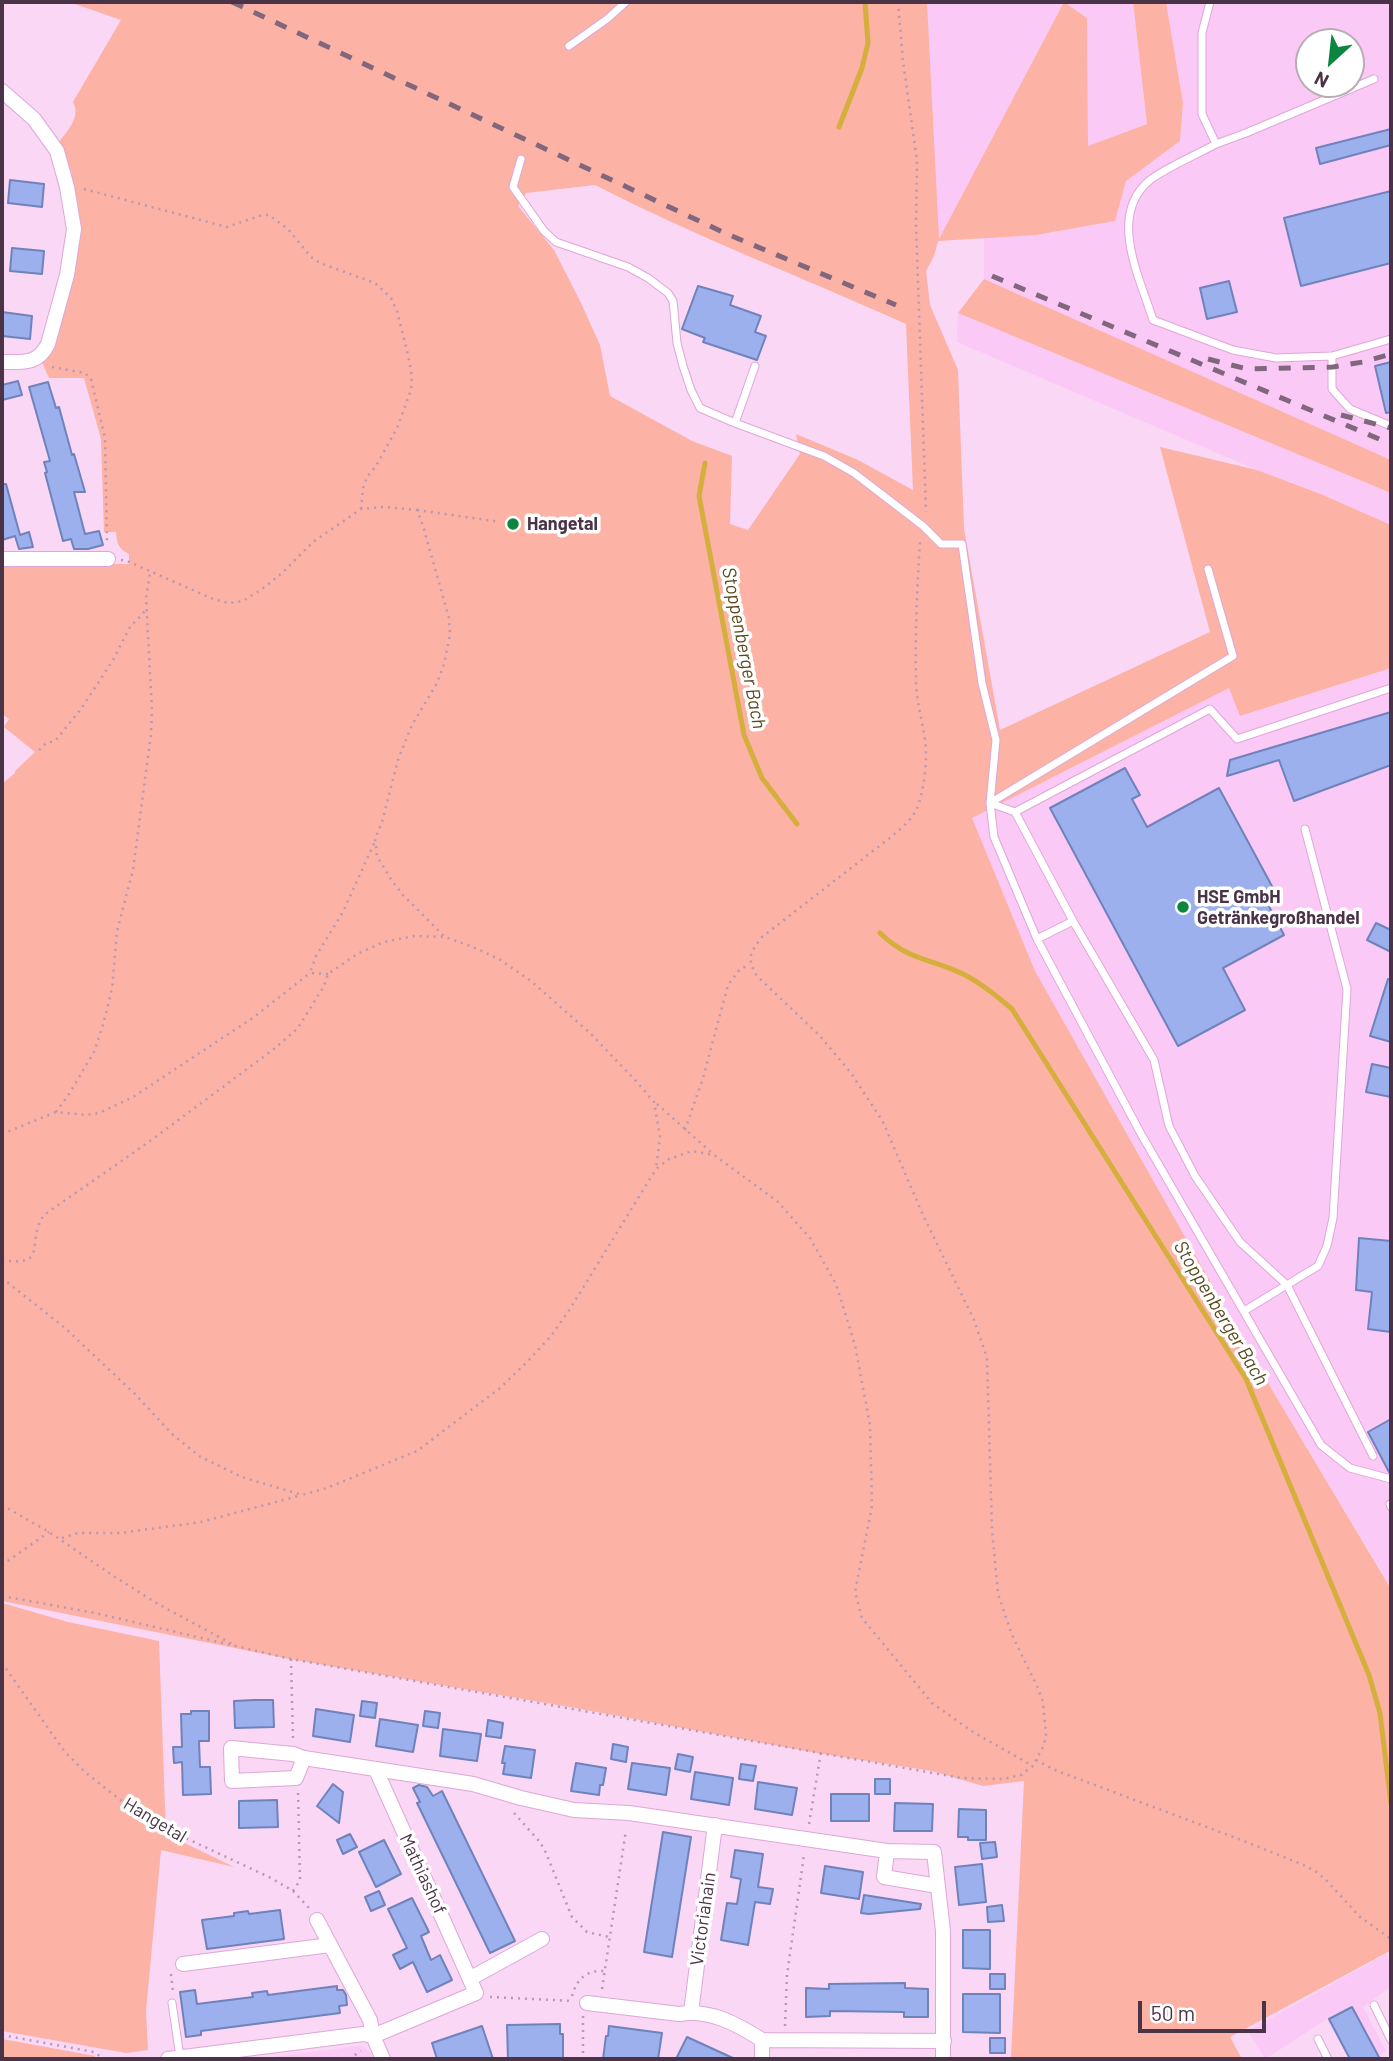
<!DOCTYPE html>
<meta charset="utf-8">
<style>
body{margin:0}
#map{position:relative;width:1393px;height:2061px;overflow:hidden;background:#f9d7f5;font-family:Barlow,sans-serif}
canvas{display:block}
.frame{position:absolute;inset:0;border:4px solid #4a3347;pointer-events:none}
.north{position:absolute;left:1295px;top:28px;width:70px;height:70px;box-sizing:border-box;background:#fff;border:2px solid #b7adb5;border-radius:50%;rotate:207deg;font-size:19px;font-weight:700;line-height:28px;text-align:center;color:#4a3347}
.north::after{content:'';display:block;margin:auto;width:24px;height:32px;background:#0c853f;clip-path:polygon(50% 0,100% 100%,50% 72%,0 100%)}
.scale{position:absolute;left:1138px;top:2001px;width:128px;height:32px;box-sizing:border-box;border:4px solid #4a3347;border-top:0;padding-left:9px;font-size:21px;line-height:24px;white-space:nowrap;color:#4a3347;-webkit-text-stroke:5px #fff;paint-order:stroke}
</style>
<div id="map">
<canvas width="1393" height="2061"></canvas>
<div class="frame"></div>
<div class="north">N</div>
<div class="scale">50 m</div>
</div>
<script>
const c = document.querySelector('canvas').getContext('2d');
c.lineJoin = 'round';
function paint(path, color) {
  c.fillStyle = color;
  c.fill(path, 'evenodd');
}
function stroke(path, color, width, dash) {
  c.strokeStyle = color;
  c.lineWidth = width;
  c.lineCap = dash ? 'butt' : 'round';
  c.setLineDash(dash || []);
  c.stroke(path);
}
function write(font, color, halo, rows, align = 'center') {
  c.font = font + ' Barlow,sans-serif';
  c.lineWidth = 7;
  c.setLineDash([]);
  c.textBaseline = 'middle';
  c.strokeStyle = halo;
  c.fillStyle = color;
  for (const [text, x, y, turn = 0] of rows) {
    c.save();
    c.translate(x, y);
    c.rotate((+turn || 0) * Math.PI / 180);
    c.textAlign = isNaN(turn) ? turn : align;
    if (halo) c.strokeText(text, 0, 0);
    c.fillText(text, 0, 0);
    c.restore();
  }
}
const built = new Path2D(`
 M 927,2 L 1133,2 L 1147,124 L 1088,146 L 1087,19 L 1064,2 L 938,241 Z
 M 1166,2 L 1391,2 L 1391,460 L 984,279 L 984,237 L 1036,235 L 1115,221 L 1126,181 L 1180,141 L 1183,103 ZM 1309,42 L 1351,42 L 1351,84 L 1309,84 Z
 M 958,313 L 1391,493 L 1391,525 L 1323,495 L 1257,470 L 957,342 Z
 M 1391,668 L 1391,1587 L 1259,1368 L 1035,971 L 972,818 L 1229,688 L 1241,716 Z
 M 1386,1954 L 1391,1966 L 1391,1987 L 1363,2007 L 1386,2051 L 1371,2059 L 1349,2059 L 1327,2019 L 1265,2059 L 1248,2031 Z
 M 359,2046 L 364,2047 L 371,2054 L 373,2059 L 257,2059 Z`);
const green = new Path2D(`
 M 69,2 L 927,2 L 939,239 L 1064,2 L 1087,18 L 1088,146 L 1147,124 L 1133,2 L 1166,2 L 1183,103 L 1180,141 L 1126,181 L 1115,221 L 1036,235 L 938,241 L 934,256 L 926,271 L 930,305 L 958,370 L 964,529 L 1000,730 L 1210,632 L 1160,447 L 1257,470 L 1323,495 L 1391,525 L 1391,668 L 1240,716 L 1229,688 L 972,818 L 1035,971 L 1259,1368 L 1391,1589 L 1391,1953 L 1388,1952 L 1230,2037 L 1242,2059 L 1011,2059 L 1024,1781 L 983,1786 L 932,1771 L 817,1753 L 581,1709 L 284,1658 L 2,1601 L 2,784 L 15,773 L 15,771 L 35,752 L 4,727 L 9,719 L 2,714 L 2,565 L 129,564 L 129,554 C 118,549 117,543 116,532 L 104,532 L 101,439 L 84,378 L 49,378 L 40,358 L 68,275 L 67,183 L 72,173 L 59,142 C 68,130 81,117 73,102 L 121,20 ZM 595,185 C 696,237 802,277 906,324 L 913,490 L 858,460 L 796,434 L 800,454 L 748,530 L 730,524 L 732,456 L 692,441 L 610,396 L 600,345 L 581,303 L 554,250 L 518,206 L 526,193 Z
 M 984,279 L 1391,460 L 1391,493 L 958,313 Z
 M 2,1603 L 68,1622 L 159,1641 L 166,1834 L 234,1867 L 161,1850 L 146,2011 L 148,2050 L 126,2053 L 2,2031 Z
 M 2,2039 L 95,2056 L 95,2059 L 2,2059 Z`);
const stream = new Path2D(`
 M 839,127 L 862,68 L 868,43 L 865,2
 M 705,463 L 699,496 L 744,735 L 762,778 L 797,824
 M 880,933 C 909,961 930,958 963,974 C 981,983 997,996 1012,1009 L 1246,1379 L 1369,1675 L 1380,1713 L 1391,1804`);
const building = new Path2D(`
 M 1391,129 L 1391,145 L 1320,164 L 1316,148 Z
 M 10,180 L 44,184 L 42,207 L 8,203 Z
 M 1391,191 L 1391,263 L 1301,286 L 1284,218 Z
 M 12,248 L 44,251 L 42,274 L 10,271 Z
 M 1229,281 L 1237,312 L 1207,319 L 1200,288 Z
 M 698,286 L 733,296 L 730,305 L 761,316 L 755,332 L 766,336 L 757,360 L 703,342 L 705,338 L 682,329 Z
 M 2,312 L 32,316 L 30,339 L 2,336 Z
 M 1391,362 L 1391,412 L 1386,413 L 1375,366 Z
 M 18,381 L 22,395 L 2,400 L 2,385 Z
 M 48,382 L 56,408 L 59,407 L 72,455 L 74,454 L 85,492 L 74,492 L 85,534 L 99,531 L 103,545 L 88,549 L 74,549 L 71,539 L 63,541 L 45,473 L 47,472 L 44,462 L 50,461 L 29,387 Z
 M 2,484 L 6,484 L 20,535 L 29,532 L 33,547 L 19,549 L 15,536 L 2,540 Z
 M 1391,712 L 1391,765 L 1294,801 L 1279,760 L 1227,776 L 1230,760 Z
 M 1125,768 L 1140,795 L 1132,799 L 1147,827 L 1219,788 L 1273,888 L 1262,893 L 1284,935 L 1223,968 L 1245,1010 L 1178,1046 L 1050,808 Z
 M 1376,923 L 1391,930 L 1391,952 L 1367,940 Z
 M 1388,979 L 1391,980 L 1391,1042 L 1370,1036 Z
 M 1372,1064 L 1391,1068 L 1391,1097 L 1366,1092 Z
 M 1359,1238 L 1391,1241 L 1391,1332 L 1368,1329 L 1372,1292 L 1356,1290 Z
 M 1391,1419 L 1391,1473 L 1389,1472 L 1368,1432 Z
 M 254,1700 L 273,1700 L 274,1727 L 235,1728 L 234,1701 Z
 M 362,1701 L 377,1703 L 375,1718 L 360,1716 Z
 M 316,1709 L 354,1715 L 350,1742 L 313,1736 Z
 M 191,1711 L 209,1711 L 209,1741 L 199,1741 L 200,1767 L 210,1767 L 211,1794 L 183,1795 L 182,1762 L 174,1763 L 173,1747 L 182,1747 L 181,1714 L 191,1714 Z
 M 425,1711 L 440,1713 L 438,1728 L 423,1726 Z
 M 380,1719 L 418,1725 L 413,1752 L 376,1746 Z
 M 488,1720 L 503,1723 L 501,1738 L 486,1736 Z
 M 443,1729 L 481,1734 L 477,1761 L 440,1756 Z
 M 613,1744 L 628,1747 L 626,1762 L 611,1759 Z
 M 505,1746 L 535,1750 L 531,1778 L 503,1774 L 505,1763 L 502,1763 Z
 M 678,1754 L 693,1757 L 690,1772 L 675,1769 Z
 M 576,1763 L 606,1768 L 603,1785 L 600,1785 L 599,1795 L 571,1791 Z
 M 632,1763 L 670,1768 L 666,1795 L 628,1789 Z
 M 741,1764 L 756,1766 L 753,1781 L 739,1779 Z
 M 695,1772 L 733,1778 L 729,1805 L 691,1799 Z
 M 875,1779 L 890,1779 L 890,1794 L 875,1794 Z
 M 758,1782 L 797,1788 L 792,1815 L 755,1809 Z
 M 333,1784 L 343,1792 L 339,1823 L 317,1806 Z
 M 419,1785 L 427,1787 L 433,1796 L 442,1791 L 515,1941 L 490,1953 L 417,1803 L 420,1802 L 413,1788 Z
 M 831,1794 L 869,1794 L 869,1821 L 831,1821 Z
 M 277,1800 L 278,1827 L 239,1828 L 239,1801 Z
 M 895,1803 L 933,1804 L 932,1831 L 894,1831 Z
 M 959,1809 L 986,1810 L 986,1840 L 968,1840 L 968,1837 L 958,1837 Z
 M 663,1832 L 691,1837 L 672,1957 L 644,1952 Z
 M 350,1834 L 357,1847 L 343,1854 L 337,1840 Z
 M 384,1840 L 401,1874 L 376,1887 L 359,1852 Z
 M 995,1842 L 997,1857 L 982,1859 L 980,1843 Z
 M 735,1850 L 763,1854 L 758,1887 L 773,1889 L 770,1904 L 755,1902 L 748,1945 L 721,1940 L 727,1903 L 737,1904 L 741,1879 L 731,1877 Z
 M 982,1864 L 986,1902 L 959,1905 L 955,1867 Z
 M 825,1866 L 863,1872 L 859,1899 L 821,1893 Z
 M 379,1891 L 385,1905 L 371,1911 L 365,1897 Z
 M 864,1895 L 921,1904 L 920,1909 L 869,1914 L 861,1913 Z
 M 412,1898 L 429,1932 L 421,1936 L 431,1960 L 440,1955 L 452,1980 L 427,1992 L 413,1962 L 400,1969 L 393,1955 L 407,1948 L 388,1909 Z
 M 1002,1905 L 1004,1921 L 988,1922 L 987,1907 Z
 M 280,1910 L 284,1939 L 207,1949 L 202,1920 L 234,1916 L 234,1913 L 248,1911 L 249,1914 Z
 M 963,1930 L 990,1930 L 990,1969 L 963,1968 Z
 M 990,1974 L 1005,1974 L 1005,1989 L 990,1989 Z
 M 905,1983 L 905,1988 L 928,1989 L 928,2017 L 904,2017 L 904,2012 L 830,2011 L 830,2016 L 806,2017 L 806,1988 L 829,1989 L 829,1984 Z
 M 337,1986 L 337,1990 L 343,1990 L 346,1995 L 347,2005 L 339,2006 L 340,2013 L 201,2031 L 201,2035 L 186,2037 L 180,1992 L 195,1990 L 197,2004 L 253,1997 L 252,1993 L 267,1991 L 268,1995 Z
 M 963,1994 L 1000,1994 L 1000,2033 L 963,2032 Z
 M 1352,2007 L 1380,2059 L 1350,2059 L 1329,2019 Z
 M 560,2024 L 560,2034 L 563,2034 L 563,2059 L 508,2059 L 507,2025 Z
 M 482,2026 L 493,2059 L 437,2059 L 432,2043 Z
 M 609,2026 L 662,2033 L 658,2059 L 603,2059 L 606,2036 L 608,2036 Z
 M 687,2037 L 735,2059 L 676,2059 Z
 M 990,2038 L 1005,2038 L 1005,2053 L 990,2053 Z`);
const path = new Path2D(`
 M 898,2 L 903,61 L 917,161 L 916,225 L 926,512
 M 84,189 L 227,227 L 262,215 L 269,215 L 288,229 L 311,257 L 320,263 L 375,283 L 391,298 L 397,311 L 408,355 L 412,377 L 411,390 L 397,428 L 376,466 L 367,477 L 363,488 L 361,509
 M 52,367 L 85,373 L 91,379 L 105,438 L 107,545
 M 417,510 L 500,522
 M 121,560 L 127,561 L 213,599 L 229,603 L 243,601 L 262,589 L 281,574 L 313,542 L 361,509 L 384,507 L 417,510 L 423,526 L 449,618 L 450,635 L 444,664 L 437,683 L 412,725 L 398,760 L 382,822 L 375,839 L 377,856 L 392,881 L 403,895 L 445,937 L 473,947 L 499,959 L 531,981 L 590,1033 L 635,1080 L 654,1102 L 660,1137 L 656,1169 L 669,1159 L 692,1151 L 714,1155 L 777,1201 L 810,1238 L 836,1284 L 855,1345 L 870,1425 L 872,1506 L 855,1592 L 862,1618 L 932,1703 L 973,1732 L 1033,1766
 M 39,750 L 46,743 L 55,741 L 81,709 L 113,660 L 130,627 L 147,609
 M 328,974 L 310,973 L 316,956 L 343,912 L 375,841
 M 657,1104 L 712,1153
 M 56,1112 L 69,1094 L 94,1052 L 103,1025 L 112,989 L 117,931 L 133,870 L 151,734 L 152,710 L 146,598 L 150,573
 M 685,1130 L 703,1078 L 728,985 L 740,969 L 750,965
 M 2,1134 L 56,1112 L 86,1115 L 99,1113 L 133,1097 L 254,1017 L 310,973
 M 2,1260 C 50,1267 25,1243 44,1215 L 146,1144 L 274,1049 L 298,1028 L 324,986 L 328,974 L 357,954 L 384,942 L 414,936 L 445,937
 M 2,1278 L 65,1328 L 135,1394 L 172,1434 L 199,1456 L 242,1477 L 302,1495 L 327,1488 L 417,1451 L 500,1388 L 528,1361 L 551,1336 L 570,1309 L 656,1169
 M 2,1505 L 49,1532 L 115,1577 L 158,1604 L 234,1645
 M 62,1538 L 78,1533 L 120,1533 L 201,1522 L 302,1495
 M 2,1565 L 49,1532
 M 2,1596 L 95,1613 L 291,1659 L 961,1778 L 1003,1779 L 1021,1775 L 1033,1766 L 1044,1745 L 1046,1735 L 1043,1702 L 1037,1686 L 1012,1635 L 998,1594 L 992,1530 L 987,1358 L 974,1320 L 923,1215 L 883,1122 L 851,1073 L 819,1035 L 757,976 C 746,958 750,953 762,937 L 891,837 C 900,829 911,821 916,810 C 924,794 928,758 925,740 C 922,719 917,704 916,682 C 915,635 917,589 920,542
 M 291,1659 L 293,1740
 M 2,1663 L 65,1752 L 86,1773 L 127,1805 L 158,1825 L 271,1878 L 293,1891 L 309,1908
 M 1036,1760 L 1055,1770 L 1244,1841 L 1306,1866 L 1318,1873 L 1327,1881 L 1360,1917 L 1391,1939
 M 514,1813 L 540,1842 L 546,1853 L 572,1917 L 587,1932 L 609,1937
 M 809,1824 L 821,1752
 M 293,1891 L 300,1880 L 298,1791
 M 171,1974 L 173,1992
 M 602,1989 L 626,1830
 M 572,1996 C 577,1979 586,1970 604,1971
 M 490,1997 L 574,2001
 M 583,2016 L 583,2059
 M 785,2026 L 787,1975 L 804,1855
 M 2,2035 L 94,2052 L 104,2059
 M 349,2059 L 361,2051`);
const service = new Path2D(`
 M 1210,2 L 1202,33 L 1202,114 L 1216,144 C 1196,155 1167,167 1150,180 C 1107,215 1140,278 1153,320 L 1233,350 L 1276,358 L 1332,356 L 1391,339
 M 569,46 L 607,19 L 626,2
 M 1216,144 L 1246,133 L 1374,79
 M 521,159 L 513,187 L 544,231 L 556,242 L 628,267 L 648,278 L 668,293 L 673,301 L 677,343 L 683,366 L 691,390 L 700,408 L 735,423 L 824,456 L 854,473 L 923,526 L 941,544 L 962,544 L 982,683 L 996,740 L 990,803 L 994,837 L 1037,939 L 1141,1134 L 1321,1445 L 1350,1468 L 1391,1479
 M 1332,356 L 1332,389 L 1350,409 L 1391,426
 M 735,423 L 755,366
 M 990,803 L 1015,812 L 1073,921 L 1154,1060 L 1169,1126 L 1195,1176 L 1240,1242 L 1287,1285 L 1373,1456
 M 990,803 L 1233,656 L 1208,569
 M 1015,812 L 1210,709 L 1237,739 L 1391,688
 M 1037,939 L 1073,921
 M 1244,1311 L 1318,1266 L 1327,1246 L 1333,1218 L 1347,989 L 1305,829
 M 1390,1504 L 1391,1507
 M 172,2003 L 180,2057
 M 1374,2005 L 1391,2040
 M 1318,2039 L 1328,2059`);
const minor = new Path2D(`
 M 2,91 L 34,119 L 57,151 L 67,187 L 74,229 L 67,275 L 48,344 C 38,365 22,362 2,362
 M 2,559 L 108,559
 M 304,1758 L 296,1778 L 232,1781 L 231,1748 L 293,1754 L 304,1758 L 473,1784 L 521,1798 L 574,1810 L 629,1813 L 887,1851 L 934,1852 L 943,1931 L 943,2059
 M 887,1851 L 884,1877 L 938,1886
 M 317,1920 L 370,2020 L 373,2036 L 383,2059
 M 183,1964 L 330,1945
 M 471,1978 L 542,1939
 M 587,2003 L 679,2014 C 710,2009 737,2024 762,2040 L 944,2041
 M 691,2012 L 715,1825
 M 373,2036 L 476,1993 L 376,1770
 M 168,2059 L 363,2034 L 373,2036
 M 762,2059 L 762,2040`);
const rail = new Path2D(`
 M 232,2 L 727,234 L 896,305
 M 992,276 L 1391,444
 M 1208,359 L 1247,369 L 1333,367 L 1363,362 L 1391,354
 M 1341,415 L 1391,428`);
const markers = [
 [513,524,7,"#0c853f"],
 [1183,907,7,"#0c853f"]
];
const poiNames = [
 ["Hangetal",527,524],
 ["HSE GmbH",1197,897],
 ["Getränkegroßhandel",1197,918]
];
const streetNames = [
 ["Hangetal",155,1820,31],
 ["Mathiashof",423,1874,65],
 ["Victoriahain",703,1919,-82]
];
const waterNames = [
 ["Stoppenberger Bach",744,648,79],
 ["Stoppenberger Bach",1221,1313,59]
];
paint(built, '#fbc9f5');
paint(green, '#fcb2a4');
stroke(stream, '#d4af3e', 5);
paint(building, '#9cb0ed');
stroke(building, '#7082bc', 2);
stroke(service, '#dea7d8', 9);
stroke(minor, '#dea7d8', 16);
stroke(path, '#b799b3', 2.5, [2, 5]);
stroke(service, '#fff', 7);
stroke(minor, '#fff', 14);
stroke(rail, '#81677e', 5, [12, 12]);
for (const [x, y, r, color] of markers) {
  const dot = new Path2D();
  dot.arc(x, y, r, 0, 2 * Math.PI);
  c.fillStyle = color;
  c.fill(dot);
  stroke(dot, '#fff', 2.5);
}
write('bold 18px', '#4a3347', '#fff', poiNames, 'left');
write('18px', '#4a3347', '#fff', streetNames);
write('italic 19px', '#594a1d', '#fff', waterNames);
</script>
